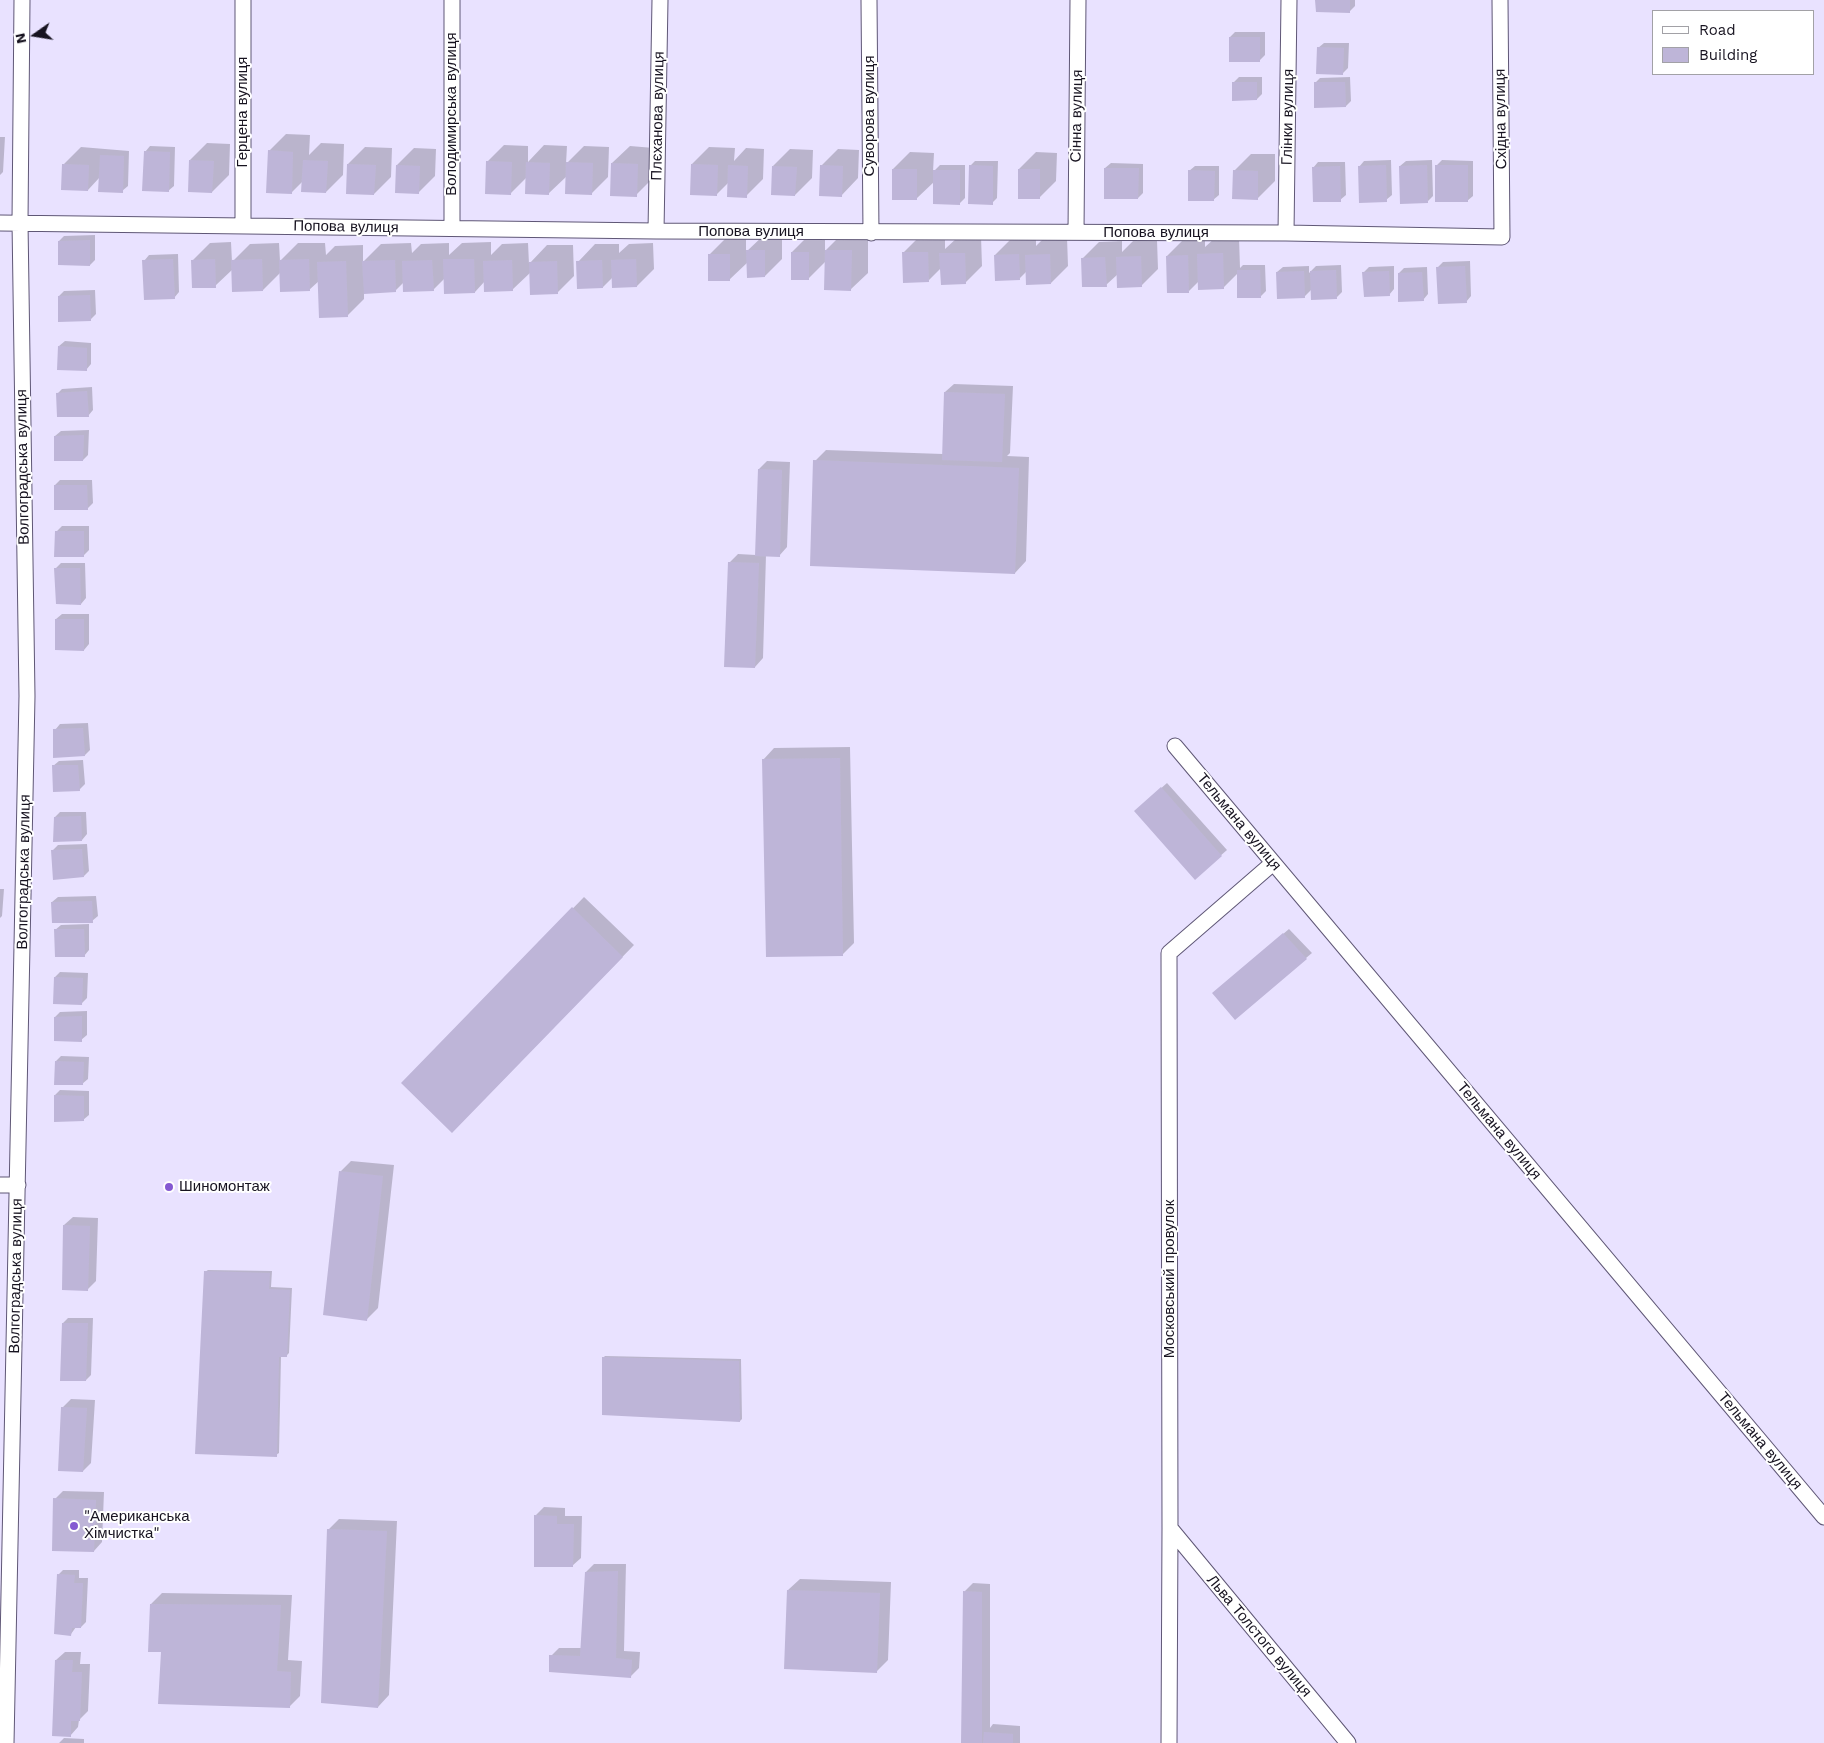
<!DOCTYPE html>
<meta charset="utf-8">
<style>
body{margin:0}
#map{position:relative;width:1824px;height:1743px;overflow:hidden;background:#e9e2ff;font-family:"Work Sans",sans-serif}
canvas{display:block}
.legend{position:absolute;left:1652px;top:10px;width:162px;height:65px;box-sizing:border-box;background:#fff;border:1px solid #a2a1a6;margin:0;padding:6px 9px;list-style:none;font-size:15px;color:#171320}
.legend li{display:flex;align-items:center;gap:10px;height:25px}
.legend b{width:25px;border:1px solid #a2a1a6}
.north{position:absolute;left:10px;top:10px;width:50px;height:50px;-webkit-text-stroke:4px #fff;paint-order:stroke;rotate:257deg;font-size:14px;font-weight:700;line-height:20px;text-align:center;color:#171320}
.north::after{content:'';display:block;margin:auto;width:18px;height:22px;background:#171320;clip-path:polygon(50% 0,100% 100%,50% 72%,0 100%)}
</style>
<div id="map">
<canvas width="1824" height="1743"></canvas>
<ul class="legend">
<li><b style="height:6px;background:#fff"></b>Road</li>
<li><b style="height:14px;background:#beb5d8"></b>Building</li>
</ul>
<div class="north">N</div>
</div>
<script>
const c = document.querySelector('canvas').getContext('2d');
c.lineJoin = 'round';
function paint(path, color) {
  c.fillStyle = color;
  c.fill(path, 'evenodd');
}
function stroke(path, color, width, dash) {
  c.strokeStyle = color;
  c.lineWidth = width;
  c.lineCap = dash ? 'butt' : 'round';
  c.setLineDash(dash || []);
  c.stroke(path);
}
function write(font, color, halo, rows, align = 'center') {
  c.font = font + ' "Work Sans",sans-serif';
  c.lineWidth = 4;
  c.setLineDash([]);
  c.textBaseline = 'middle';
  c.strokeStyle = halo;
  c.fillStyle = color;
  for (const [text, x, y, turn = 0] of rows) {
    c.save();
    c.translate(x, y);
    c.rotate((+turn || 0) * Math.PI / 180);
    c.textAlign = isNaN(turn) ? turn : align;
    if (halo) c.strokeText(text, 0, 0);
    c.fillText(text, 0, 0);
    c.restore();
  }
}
const shadow = new Path2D(`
 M 1317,0 L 1355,0 L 1355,6 L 1350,11 Z
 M 1235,32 L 1265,32 L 1265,55 L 1259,61 L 1230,37 Z
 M 1324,43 L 1349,43 L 1348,68 L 1343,73 L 1318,48 Z
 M 1239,77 L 1262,77 L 1262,94 L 1257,99 L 1234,82 Z
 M 1350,77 L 1351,101 L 1346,106 L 1315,83 L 1320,78 Z
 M 286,134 L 310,135 L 309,155 L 321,143 L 344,144 L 343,175 L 326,192 L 303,181 L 291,193 L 269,151 Z
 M 0,137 L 5,137 L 3,172 L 0,175 Z
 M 207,143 L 230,144 L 229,175 L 212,192 L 190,160 Z
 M 504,145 L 528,146 L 528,162 L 544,145 L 567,146 L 566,164 L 584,146 L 609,147 L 608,177 L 591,194 L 567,176 L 548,194 L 527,177 L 510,194 L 487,162 Z
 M 150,146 L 175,147 L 174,186 L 168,191 L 145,152 Z
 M 630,146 L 654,148 L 653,178 L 636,195 L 612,163 Z
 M 81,147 L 129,151 L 128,186 L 122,191 L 100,177 L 88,190 L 64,164 Z
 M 365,147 L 392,148 L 391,177 L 374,194 L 348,164 Z
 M 709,147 L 735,148 L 734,161 L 746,148 L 764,149 L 763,179 L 746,196 L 728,183 L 716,195 L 692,164 Z
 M 414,148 L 436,149 L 435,176 L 418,193 L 397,165 Z
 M 790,149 L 813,150 L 812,178 L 795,195 L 773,166 Z
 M 838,149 L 859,150 L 858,178 L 841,196 L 821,166 Z
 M 910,152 L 934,153 L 933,172 L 940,165 L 965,165 L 965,198 L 960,203 L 935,181 L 916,199 L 893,169 Z
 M 1036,152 L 1057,153 L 1056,181 L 1039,198 L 1019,169 Z
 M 1251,154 L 1275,154 L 1275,181 L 1258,198 L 1234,171 Z
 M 1391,160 L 1392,195 L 1386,200 L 1359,167 L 1364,161 Z
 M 1432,160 L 1433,196 L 1428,201 L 1400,166 L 1406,161 Z
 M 1442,160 L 1473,161 L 1473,196 L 1467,201 L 1436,166 Z
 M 975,161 L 998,161 L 997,198 L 992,203 L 970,166 Z
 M 1318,162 L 1345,162 L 1346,195 L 1340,200 L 1313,168 Z
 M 1111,163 L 1143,164 L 1143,193 L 1138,198 L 1105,168 Z
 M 1195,166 L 1219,166 L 1219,195 L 1213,200 L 1189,171 Z
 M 782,233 L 782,259 L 765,276 L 748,262 L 729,280 L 709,255 L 726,238 L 746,238 L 746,252 L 765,234 Z
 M 843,233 L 868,234 L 868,273 L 850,290 L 826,261 L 808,279 L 792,252 L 809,235 L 825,235 L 825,251 Z
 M 95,235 L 95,260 L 90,265 L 59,241 L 64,236 Z
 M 945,235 L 945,249 L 958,237 L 981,236 L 982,266 L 965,283 L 941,268 L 929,280 L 903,253 L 920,236 Z
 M 1067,237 L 1068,266 L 1051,283 L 1027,271 L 1019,279 L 995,255 L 1012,238 L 1036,238 L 1036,246 L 1044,238 Z
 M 1239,237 L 1240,268 L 1243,265 L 1265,265 L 1266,291 L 1261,296 L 1239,297 L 1238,273 L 1223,288 L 1199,281 L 1189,291 L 1167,256 L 1184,239 L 1205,238 L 1205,247 L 1215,238 Z
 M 1134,240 L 1157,240 L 1158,269 L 1141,286 L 1118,274 L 1106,285 L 1082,259 L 1099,242 L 1122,241 L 1122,252 Z
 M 231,242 L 232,262 L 250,244 L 279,243 L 280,261 L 298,243 L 325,243 L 326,255 L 335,246 L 363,245 L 363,262 L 381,244 L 411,243 L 412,253 L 421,244 L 449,243 L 449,255 L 462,243 L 491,242 L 491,255 L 502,244 L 528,243 L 529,264 L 547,245 L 573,245 L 574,276 L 557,293 L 531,272 L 512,290 L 485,281 L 475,292 L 445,278 L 433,290 L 404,282 L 395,291 L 364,292 L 364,299 L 347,316 L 319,281 L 309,290 L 281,272 L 263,290 L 233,269 L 215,286 L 193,260 L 210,243 Z
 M 653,243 L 654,269 L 637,286 L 613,277 L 603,287 L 578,262 L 595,244 L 619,244 L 619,253 L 629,244 Z
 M 178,254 L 179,292 L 174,298 L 144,261 L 149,255 Z
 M 1470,261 L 1471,296 L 1466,302 L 1438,267 L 1443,262 Z
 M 1341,265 L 1342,292 L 1337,297 L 1311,290 L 1304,297 L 1277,272 L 1283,267 L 1309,266 L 1309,273 L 1316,266 Z
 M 1394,266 L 1394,289 L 1389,295 L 1364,272 L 1369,267 Z
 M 1427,267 L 1428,294 L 1423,300 L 1399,273 L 1404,268 Z
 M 95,290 L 96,314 L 90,320 L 59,296 L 64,291 Z
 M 65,341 L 91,343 L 91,364 L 86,370 L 59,346 Z
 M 954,384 L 1013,386 L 1010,453 L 1007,456 L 1029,457 L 1026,561 L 1015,573 L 815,461 L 826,450 L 943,454 L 945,392 Z
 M 92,387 L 93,410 L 88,416 L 57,394 L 62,389 Z
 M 89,430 L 88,455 L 83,460 L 55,436 L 61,431 Z
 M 767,461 L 790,462 L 787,547 L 779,556 L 766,555 L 763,658 L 755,667 L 729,563 L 738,554 L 756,555 L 759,469 Z
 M 60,480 L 92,480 L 93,503 L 87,509 L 55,485 Z
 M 62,526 L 89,526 L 89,550 L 83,556 L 56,532 Z
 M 61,563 L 85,563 L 86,598 L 81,604 L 56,568 Z
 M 62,614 L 89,614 L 89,644 L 84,650 L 56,619 Z
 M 88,723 L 90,750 L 85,755 L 55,730 L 60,724 Z
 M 850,747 L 854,943 L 842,955 L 763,760 L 774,748 Z
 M 83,760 L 85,784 L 79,790 L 53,766 L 59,761 Z
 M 1167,783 L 1227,850 L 1195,878 L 1141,806 Z
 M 60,812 L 86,812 L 87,834 L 82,840 L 55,817 Z
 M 87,844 L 89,871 L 84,876 L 52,851 L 58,845 Z
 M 0,889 L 4,889 L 2,916 L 0,918 Z
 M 96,896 L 98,916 L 92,921 L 52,902 L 58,897 Z
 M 584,897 L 634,945 L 452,1132 L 403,1083 Z
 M 89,924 L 89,950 L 84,956 L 55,930 L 61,925 Z
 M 1289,929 L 1312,953 L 1306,958 L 1219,988 Z
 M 60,972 L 88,973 L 87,998 L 82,1003 L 55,977 Z
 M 87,1011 L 87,1035 L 81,1040 L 55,1017 L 60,1012 Z
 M 61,1056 L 89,1057 L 88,1079 L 82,1084 L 56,1061 Z
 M 60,1090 L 89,1091 L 89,1115 L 83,1120 L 55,1095 Z
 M 351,1161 L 394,1165 L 378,1308 L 367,1319 L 340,1172 Z
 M 73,1217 L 98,1218 L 96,1281 L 88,1289 L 64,1225 Z
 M 208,1270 L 272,1271 L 271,1287 L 292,1288 L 289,1353 L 286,1356 L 281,1356 L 279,1453 L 276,1455 L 205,1272 Z
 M 68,1318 L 93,1318 L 91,1375 L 86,1380 L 63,1323 Z
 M 605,1356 L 741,1359 L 742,1419 L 740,1421 L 603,1358 Z
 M 71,1399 L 95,1400 L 91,1463 L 83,1471 L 62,1408 Z
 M 63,1491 L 104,1492 L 102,1542 L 94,1551 L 55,1499 Z
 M 544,1507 L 565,1508 L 565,1516 L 582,1516 L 581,1558 L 572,1566 L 536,1515 Z
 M 339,1519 L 397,1521 L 389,1695 L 378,1707 L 328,1530 Z
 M 594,1564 L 626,1564 L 624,1651 L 640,1652 L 639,1668 L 631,1676 L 551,1656 L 559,1648 L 582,1648 L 586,1572 Z
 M 63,1570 L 79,1570 L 79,1578 L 88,1578 L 86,1622 L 81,1627 L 76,1627 L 71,1634 L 58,1575 Z
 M 800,1579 L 891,1582 L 888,1660 L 877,1671 L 788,1590 Z
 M 973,1583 L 990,1584 L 990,1728 L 993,1724 L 1020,1726 L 1020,1743 L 962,1743 L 965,1591 Z
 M 162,1593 L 292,1595 L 288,1660 L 302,1661 L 300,1696 L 289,1707 L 162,1651 L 151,1604 Z
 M 65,1652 L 81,1652 L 80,1664 L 90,1664 L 88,1711 L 79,1720 L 78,1727 L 70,1736 L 56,1660 Z
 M 64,1738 L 84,1739 L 84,1743 L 59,1743 Z`);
const building = new Path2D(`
 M 1315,0 L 1350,0 L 1350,13 L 1316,12 Z
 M 1229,37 L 1260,37 L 1260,62 L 1229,62 Z
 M 1317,47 L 1344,48 L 1343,75 L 1316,74 Z
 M 1232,82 L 1257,82 L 1257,100 L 1232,101 Z
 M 1314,82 L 1345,82 L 1346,107 L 1314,108 Z
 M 268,150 L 293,152 L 292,194 L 266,193 Z
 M 144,151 L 170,152 L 169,192 L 142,191 Z
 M 100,155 L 124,156 L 123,193 L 98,192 Z
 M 189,160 L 214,161 L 212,193 L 188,192 Z
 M 303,160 L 328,161 L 326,193 L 301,192 Z
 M 486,161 L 512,162 L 511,195 L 485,194 Z
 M 526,162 L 550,163 L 549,195 L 525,194 Z
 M 566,162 L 593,163 L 592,195 L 565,194 Z
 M 611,163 L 638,164 L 637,197 L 610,196 Z
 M 62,164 L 89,165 L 88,191 L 61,190 Z
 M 347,164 L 376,165 L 374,195 L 346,194 Z
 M 691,164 L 718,165 L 717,196 L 690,195 Z
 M 396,165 L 420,166 L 419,194 L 395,193 Z
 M 728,165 L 748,166 L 747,198 L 727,197 Z
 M 820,165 L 843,166 L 842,197 L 819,196 Z
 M 969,165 L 993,166 L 993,205 L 968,204 Z
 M 1386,165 L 1387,202 L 1359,203 L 1358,166 Z
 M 1427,165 L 1428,203 L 1400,204 L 1399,166 Z
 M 1435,165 L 1468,165 L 1468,202 L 1435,202 Z
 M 772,166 L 797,167 L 795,196 L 771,195 Z
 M 1340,166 L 1341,202 L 1313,202 L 1312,167 Z
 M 1104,168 L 1139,168 L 1138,199 L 1104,199 Z
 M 892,169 L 917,169 L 917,200 L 892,200 Z
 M 1018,169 L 1040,169 L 1040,199 L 1018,199 Z
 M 933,170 L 960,170 L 960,205 L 933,204 Z
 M 1188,170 L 1215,171 L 1214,201 L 1188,201 Z
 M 1233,170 L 1258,171 L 1258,200 L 1232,199 Z
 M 90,240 L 90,266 L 58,265 L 58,241 Z
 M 746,250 L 765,250 L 765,277 L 747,278 Z
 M 825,250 L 852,250 L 851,291 L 824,290 Z
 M 791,252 L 809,252 L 809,280 L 791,280 Z
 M 902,252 L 928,252 L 929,282 L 903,283 Z
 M 939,253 L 965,253 L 966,284 L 941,285 Z
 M 1223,253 L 1224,289 L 1198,290 L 1197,254 Z
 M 708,254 L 730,254 L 730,281 L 708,281 Z
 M 1019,254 L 1020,280 L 995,281 L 994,255 Z
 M 1050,254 L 1051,284 L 1026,285 L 1025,255 Z
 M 1188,255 L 1189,293 L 1167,293 L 1166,256 Z
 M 1141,256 L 1142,287 L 1117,288 L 1116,257 Z
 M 1105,257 L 1107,287 L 1082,287 L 1081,258 Z
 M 173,259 L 175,299 L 144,300 L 142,260 Z
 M 215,259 L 216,288 L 192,288 L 191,260 Z
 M 262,259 L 263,291 L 232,292 L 231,260 Z
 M 309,259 L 310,291 L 280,292 L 279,260 Z
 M 443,259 L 474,259 L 475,293 L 444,294 Z
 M 636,259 L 637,287 L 612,288 L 611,260 Z
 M 395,260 L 396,292 L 364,294 L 362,261 Z
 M 432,260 L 434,291 L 403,292 L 402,261 Z
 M 512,260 L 513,291 L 484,292 L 483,261 Z
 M 602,260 L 603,288 L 577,289 L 576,261 Z
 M 346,261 L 348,317 L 319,318 L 317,262 Z
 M 557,261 L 558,294 L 530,295 L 529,262 Z
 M 1465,266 L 1467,303 L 1438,304 L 1436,267 Z
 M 1237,270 L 1260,270 L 1261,298 L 1237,298 Z
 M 1336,270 L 1337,299 L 1311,300 L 1310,271 Z
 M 1304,271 L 1305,298 L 1277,299 L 1276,272 Z
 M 1389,271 L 1390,296 L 1364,297 L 1362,272 Z
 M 1422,272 L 1424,301 L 1398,302 L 1398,273 Z
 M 90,295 L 91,321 L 58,322 L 58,296 Z
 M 58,346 L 87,348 L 87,371 L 57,370 Z
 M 87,391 L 89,417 L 57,417 L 56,393 Z
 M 944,392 L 1005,394 L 1002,462 L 942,460 Z
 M 84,435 L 83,461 L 54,461 L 54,436 Z
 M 813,460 L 1019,468 L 1015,574 L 810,566 Z
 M 758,469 L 782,470 L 780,557 L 755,556 Z
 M 54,485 L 87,485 L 88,510 L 54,510 Z
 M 55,531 L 84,531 L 84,557 L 54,557 Z
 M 728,562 L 759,563 L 755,668 L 724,667 Z
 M 54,568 L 80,568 L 81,605 L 56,604 Z
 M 55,619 L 84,619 L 84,651 L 55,650 Z
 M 83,728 L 85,756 L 53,758 L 53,729 Z
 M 840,758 L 843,956 L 766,957 L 762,759 Z
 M 52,765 L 78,765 L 80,791 L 53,792 Z
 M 1161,787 L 1222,856 L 1195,880 L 1134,811 Z
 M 81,816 L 82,841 L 53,842 L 54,817 Z
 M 82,849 L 84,877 L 53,880 L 51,850 Z
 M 92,901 L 93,923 L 52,923 L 51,902 Z
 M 572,907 L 623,957 L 452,1133 L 401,1083 Z
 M 54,929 L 84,929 L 85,957 L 55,957 Z
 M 1283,933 L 1307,959 L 1235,1020 L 1212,993 Z
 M 54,977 L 83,978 L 82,1005 L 53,1004 Z
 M 82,1016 L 82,1042 L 54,1041 L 54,1017 Z
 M 55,1061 L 84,1062 L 83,1085 L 54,1085 Z
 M 54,1095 L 84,1096 L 84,1121 L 54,1122 Z
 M 339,1171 L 383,1176 L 367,1321 L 323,1315 Z
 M 63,1225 L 90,1226 L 88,1291 L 62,1290 Z
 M 204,1271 L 270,1273 L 269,1289 L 290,1290 L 287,1357 L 279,1357 L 277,1457 L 195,1454 Z
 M 62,1323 L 88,1323 L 86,1381 L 60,1381 Z
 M 602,1357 L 739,1361 L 740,1422 L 602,1415 Z
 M 61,1407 L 87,1408 L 83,1472 L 58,1471 Z
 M 53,1498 L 96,1500 L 94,1552 L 52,1551 Z
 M 534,1515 L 557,1516 L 557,1524 L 574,1524 L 573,1567 L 534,1567 Z
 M 327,1529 L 387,1531 L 378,1708 L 321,1703 Z
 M 618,1571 L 616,1658 L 632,1660 L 631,1678 L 549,1672 L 549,1655 L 580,1656 L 585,1572 Z
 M 57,1574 L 75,1575 L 74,1583 L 83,1583 L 81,1628 L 72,1628 L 71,1636 L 54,1634 Z
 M 787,1590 L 880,1593 L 877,1673 L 784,1669 Z
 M 963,1591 L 982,1592 L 982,1743 L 961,1743 Z
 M 150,1604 L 281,1605 L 277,1671 L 291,1672 L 290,1708 L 158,1704 L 161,1652 L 148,1652 Z
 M 55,1660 L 73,1660 L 72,1672 L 82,1672 L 80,1721 L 71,1721 L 71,1737 L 52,1736 Z
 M 984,1732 L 1013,1734 L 1013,1743 L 983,1743 Z`);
const minor = new Path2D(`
 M 243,0 L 243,225
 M 869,0 L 871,233
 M 0,223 L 656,231 L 1286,233 L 1502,237 L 1500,0
 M 452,228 L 452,0
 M 656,231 L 660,0
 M 1076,232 L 1078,0
 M 1286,233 L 1289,0
 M 1175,746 L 1824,1517
 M 0,1185 L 18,1185
 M 1170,1528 L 1348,1743
 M 6,1743 L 27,696 L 20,222 L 22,0
 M 1169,1743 L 1170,1528 L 1169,953 L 1273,863`);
const markers = [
 [169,1187,5,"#8459d2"],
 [74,1526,5,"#8459d2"]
];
const streetNames = [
 ["Герцена вулиця",243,112,-90],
 ["Володимирська вулиця",452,114,-90],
 ["Плєханова вулиця",658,116,-89],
 ["Суворова вулиця",870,116,-90],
 ["Сінна вулиця",1077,116,-89],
 ["Глінки вулиця",1288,117,-89],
 ["Східна вулиця",1501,119,-91],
 ["Попова вулиця",346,227,1],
 ["Попова вулиця",751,232],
 ["Попова вулиця",1156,233],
 ["Волгоградська вулиця",23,467,-91],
 ["Тельмана вулиця",1239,822,50],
 ["Волгоградська вулиця",24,872,-89],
 ["Тельмана вулиця",1499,1131,50],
 ["Волгоградська вулиця",16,1276,-89],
 ["Московський провулок",1170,1279,-90],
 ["Тельмана вулиця",1760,1441,50],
 ["Льва Толстого вулиця",1259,1636,50]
];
const poiNames = [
 ["Шиномонтаж",179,1187],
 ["\"Американська",84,1517],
 ["Хімчистка\"",84,1534]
];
paint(shadow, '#0003');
paint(building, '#beb5d8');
stroke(minor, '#5f5776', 17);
stroke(minor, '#fff', 15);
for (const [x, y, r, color] of markers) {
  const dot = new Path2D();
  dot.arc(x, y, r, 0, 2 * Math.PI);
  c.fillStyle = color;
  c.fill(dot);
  stroke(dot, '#fff', 2);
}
write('15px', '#171320', '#fff', streetNames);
write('15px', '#171320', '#fff', poiNames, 'left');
</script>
